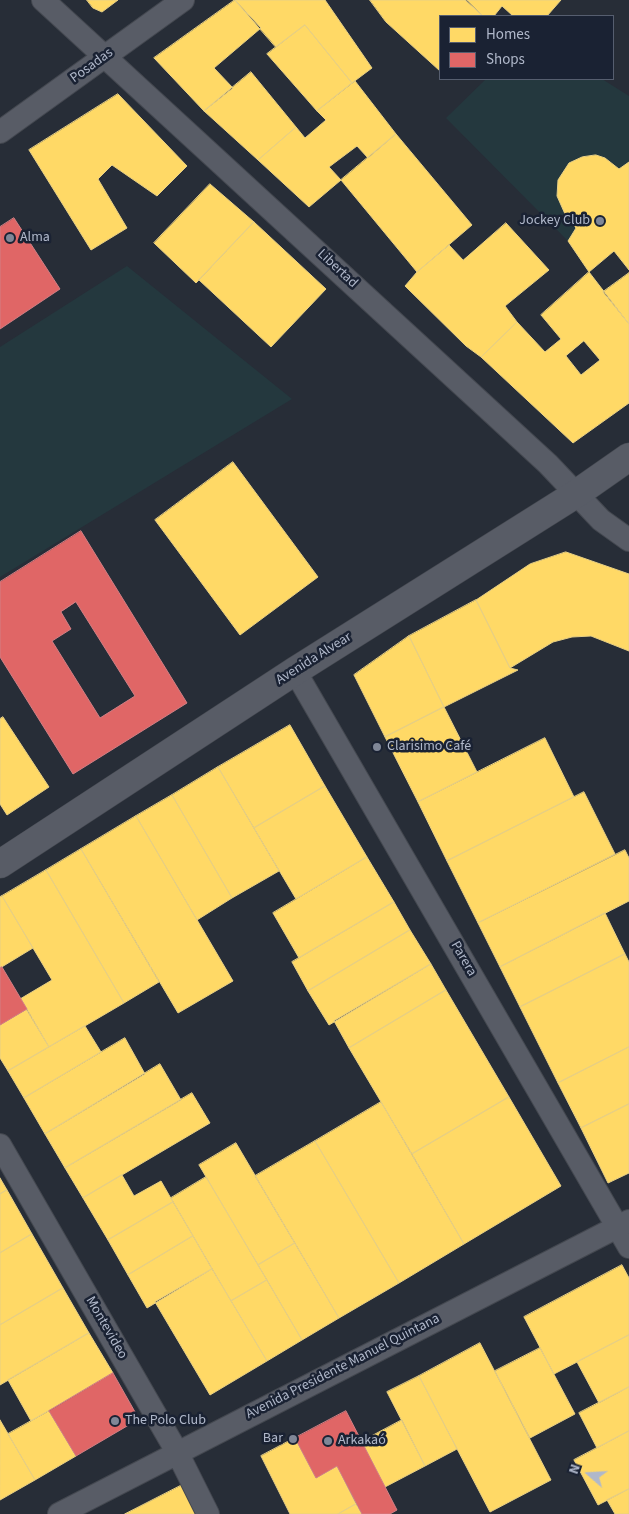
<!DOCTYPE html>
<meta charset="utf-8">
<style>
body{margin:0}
#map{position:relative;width:629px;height:1514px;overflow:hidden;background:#272d37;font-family:"Source Sans 3",sans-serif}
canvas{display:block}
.legend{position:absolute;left:439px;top:15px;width:175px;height:65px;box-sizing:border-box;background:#1a2233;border:1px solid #565e6f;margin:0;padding:6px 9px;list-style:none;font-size:15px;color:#b0b8ca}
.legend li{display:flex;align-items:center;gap:10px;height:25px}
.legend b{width:25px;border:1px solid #565e6f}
.north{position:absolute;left:564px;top:1449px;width:50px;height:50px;-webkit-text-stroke:4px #1a2233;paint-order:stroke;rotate:289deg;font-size:14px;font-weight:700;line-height:20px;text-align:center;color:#b0b8ca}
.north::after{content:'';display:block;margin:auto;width:18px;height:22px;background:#b0b8ca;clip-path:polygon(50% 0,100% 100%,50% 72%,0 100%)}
</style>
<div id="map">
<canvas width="629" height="1514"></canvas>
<ul class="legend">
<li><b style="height:14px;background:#ffd966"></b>Homes</li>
<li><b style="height:14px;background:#e06666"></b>Shops</li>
</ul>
<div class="north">N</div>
</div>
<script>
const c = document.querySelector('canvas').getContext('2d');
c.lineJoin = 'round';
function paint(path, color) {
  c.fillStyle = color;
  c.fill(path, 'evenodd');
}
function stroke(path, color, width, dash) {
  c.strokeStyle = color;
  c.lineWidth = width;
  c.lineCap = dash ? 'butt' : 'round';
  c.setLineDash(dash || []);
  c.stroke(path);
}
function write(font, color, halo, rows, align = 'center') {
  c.font = font + ' "Source Sans 3",sans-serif';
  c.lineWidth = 5;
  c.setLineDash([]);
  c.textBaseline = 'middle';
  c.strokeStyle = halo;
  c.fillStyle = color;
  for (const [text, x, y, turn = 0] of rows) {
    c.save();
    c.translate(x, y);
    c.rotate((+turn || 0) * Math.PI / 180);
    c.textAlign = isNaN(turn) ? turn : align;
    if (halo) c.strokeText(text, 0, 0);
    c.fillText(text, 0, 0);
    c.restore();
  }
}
const green = new Path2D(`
 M 486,79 L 602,79 L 629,96 L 629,162 L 619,169 C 604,153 588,154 569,163 L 565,214 L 576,228 L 568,241 L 446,118 Z
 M 127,266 L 292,399 L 0,577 L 0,347 Z`);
const homes = new Path2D(`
 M 87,0 L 118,0 L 102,12 L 93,8 Z
 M 235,0 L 261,28 L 214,68 L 233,88 L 204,111 L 154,58 Z
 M 235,0 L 325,0 L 372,68 L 352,83 L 305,25 L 276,47 Z
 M 370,0 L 465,0 L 483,16 L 440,16 L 440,71 L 386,22 Z
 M 467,0 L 561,0 L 547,16 L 513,16 L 502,6 L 494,16 L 483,16 Z
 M 305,25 L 352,83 L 317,111 L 267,54 Z
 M 251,72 L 296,127 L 258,160 L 204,111 Z
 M 355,81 L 396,134 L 368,158 L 357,146 L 329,167 L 341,180 L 309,207 L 258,160 L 296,127 L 305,138 L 326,120 L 317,111 Z
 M 118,94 L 187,166 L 157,196 L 112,165 L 98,179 L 127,228 L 91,250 L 29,150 Z
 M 396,134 L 472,225 L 417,272 L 341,180 Z
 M 596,155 L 605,158 L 619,169 L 629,162 L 629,270 L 614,251 L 589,272 L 568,241 L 576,228 L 565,214 L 557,196 L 558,180 L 569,163 L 582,157 Z
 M 210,184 L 254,222 L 196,283 L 154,243 Z
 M 254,222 L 326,289 L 271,347 L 199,280 Z
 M 506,223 L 549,270 L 505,306 L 517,322 L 481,357 L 466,346 L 405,286 L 417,272 L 449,245 L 463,260 Z
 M 589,272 L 629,324 L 629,403 L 573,443 L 481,357 L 517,322 L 545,352 L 561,339 L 541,315 ZM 584,341 L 600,360 L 581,375 L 566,356 Z
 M 629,273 L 629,324 L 603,292 Z
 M 233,462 L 318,577 L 240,635 L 155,520 Z
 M 566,552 L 629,574 L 629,651 L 591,636 L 572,637 L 553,642 L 510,668 L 476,600 L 530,564 Z
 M 476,600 L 510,668 L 518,670 L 444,707 L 409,636 Z
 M 409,636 L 444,707 L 385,737 L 354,675 Z
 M 444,707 L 477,772 L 418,802 L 385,737 Z
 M 3,717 L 49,787 L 7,815 L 0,804 L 0,719 Z
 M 290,725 L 325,786 L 254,828 L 218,767 Z
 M 545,738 L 574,797 L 447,861 L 418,802 Z
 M 218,767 L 279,871 L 232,898 L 172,795 Z
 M 325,786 L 367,857 L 296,899 L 254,828 Z
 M 584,792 L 615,854 L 478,923 L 447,861 Z
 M 172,795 L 232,898 L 197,920 L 136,816 Z
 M 136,816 L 233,981 L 178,1013 L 81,849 Z
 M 81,849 L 159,982 L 124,1003 L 46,870 Z
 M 625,850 L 629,858 L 629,901 L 500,967 L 478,923 Z
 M 367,857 L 394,902 L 299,958 L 273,913 Z
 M 46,870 L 124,1003 L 49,1047 L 20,999 L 52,980 L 2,896 Z
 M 2,896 L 33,948 L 0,968 L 0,897 Z
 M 394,902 L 410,930 L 308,991 L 292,962 Z
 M 605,913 L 625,954 L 520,1007 L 500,967 Z
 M 410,930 L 431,964 L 329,1025 L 308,991 Z
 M 625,954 L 629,962 L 629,1047 L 558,1083 L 520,1007 Z
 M 431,964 L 446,990 L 349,1048 L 334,1021 Z
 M 446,990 L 509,1097 L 412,1154 L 349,1048 Z
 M 27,1009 L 49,1047 L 8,1071 L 0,1058 L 0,1025 Z
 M 85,1026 L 101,1052 L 24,1098 L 8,1071 Z
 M 125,1038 L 145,1074 L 45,1134 L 24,1098 Z
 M 629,1047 L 629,1104 L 581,1128 L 558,1083 Z
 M 160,1064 L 181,1100 L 65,1168 L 45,1134 Z
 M 192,1093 L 210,1123 L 83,1198 L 65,1168 Z
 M 509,1097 L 561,1186 L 464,1244 L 412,1154 Z
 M 381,1102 L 464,1244 L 399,1283 L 315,1141 Z
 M 629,1104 L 629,1173 L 608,1183 L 581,1128 Z
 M 315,1141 L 399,1283 L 339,1318 L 255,1176 Z
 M 236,1143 L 295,1243 L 258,1265 L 199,1165 Z
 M 122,1175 L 134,1196 L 161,1181 L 173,1202 L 108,1240 L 83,1198 Z
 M 206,1177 L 267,1280 L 231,1301 L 171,1198 Z
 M 0,1178 L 7,1190 L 0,1194 Z
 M 7,1190 L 32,1234 L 0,1253 L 0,1194 Z
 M 173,1202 L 193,1236 L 128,1275 L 108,1240 Z
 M 32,1234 L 63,1288 L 0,1325 L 0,1253 Z
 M 193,1236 L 212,1269 L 147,1308 L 128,1275 Z
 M 295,1243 L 339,1318 L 302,1340 L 258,1265 Z
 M 622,1265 L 629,1278 L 629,1335 L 554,1374 L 524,1317 Z
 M 212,1269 L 267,1361 L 210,1395 L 155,1302 Z
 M 267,1280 L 302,1340 L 267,1361 L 231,1301 Z
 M 63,1288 L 89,1333 L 0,1385 L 0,1325 Z
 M 89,1333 L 113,1373 L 31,1421 L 8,1380 Z
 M 629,1335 L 629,1387 L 599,1403 L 577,1362 Z
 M 480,1343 L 551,1480 L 490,1512 L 419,1376 Z
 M 540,1348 L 575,1414 L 530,1438 L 495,1371 Z
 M 419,1376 L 457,1449 L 425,1466 L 387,1392 Z
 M 629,1387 L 629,1431 L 597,1448 L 579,1413 Z
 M 49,1411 L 76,1456 L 35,1480 L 8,1434 Z
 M 0,1420 L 35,1480 L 0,1500 Z
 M 402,1420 L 425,1466 L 385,1487 L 361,1442 Z
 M 629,1431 L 629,1489 L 598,1505 L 574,1460 Z
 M 295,1438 L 316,1478 L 337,1466 L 356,1504 L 338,1514 L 290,1514 L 261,1456 Z
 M 190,1481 L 206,1514 L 125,1514 Z
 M 629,1489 L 629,1514 L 615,1514 L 607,1500 Z
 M 356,1504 L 362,1514 L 338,1514 Z`);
const shops = new Path2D(`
 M 14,218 L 60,289 L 0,329 L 0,227 Z
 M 81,531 L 187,703 L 73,774 L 0,657 L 0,582 ZM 76,602 L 135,696 L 100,718 L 52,641 L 71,629 L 61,612 Z
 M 2,967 L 27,1009 L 0,1025 L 0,968 Z
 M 113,1373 L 139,1419 L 76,1456 L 49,1411 Z
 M 346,1411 L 397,1510 L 390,1514 L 362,1514 L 337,1466 L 316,1478 L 295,1438 Z`);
const minor = new Path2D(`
 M 43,0 L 548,464 L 601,520 L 629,540
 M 0,132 L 183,0
 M 295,671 L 629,1247
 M 0,1145 L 177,1452 L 208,1514
 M 59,1514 L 629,1221`);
const tertiary = new Path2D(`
 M 0,864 L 295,671 L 576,494 L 629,457`);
const markers = [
 [600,221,5,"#808797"],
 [10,238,5,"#808797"],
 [377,747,5,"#808797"],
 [115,1421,5,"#808797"],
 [293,1439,5,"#808797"],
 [328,1441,5,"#808797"]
];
const streetNames = [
 ["Posadas",92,66,-36],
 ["Libertad",337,269,43],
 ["Avenida Alvear",314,659,-32],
 ["Parera",463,959,60],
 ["Montevideo",106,1328,60],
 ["Avenida Presidente Manuel Quintana",343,1367,-27]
];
const poiNames = [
 ["Jockey Club",590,221,"right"],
 ["Alma",20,238],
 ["Clarisimo Café",387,747],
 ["The Polo Club",125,1421],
 ["Bar",283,1439,"right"],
 ["Arkakaó",338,1441]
];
paint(green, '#24383e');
paint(homes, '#ffd966');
stroke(homes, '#e7cf84', 1);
paint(shops, '#e06666');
stroke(shops, '#d27f84', 1);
stroke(minor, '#444850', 24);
stroke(tertiary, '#444850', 29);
stroke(minor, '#585c66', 22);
stroke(tertiary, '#585c66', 28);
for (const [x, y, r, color] of markers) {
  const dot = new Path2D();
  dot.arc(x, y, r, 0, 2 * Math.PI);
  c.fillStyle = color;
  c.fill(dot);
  stroke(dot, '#1a2233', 2);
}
write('14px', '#b0b8ca', '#1a2233', streetNames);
write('14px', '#b0b8ca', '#1a2233', poiNames, 'left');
</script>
